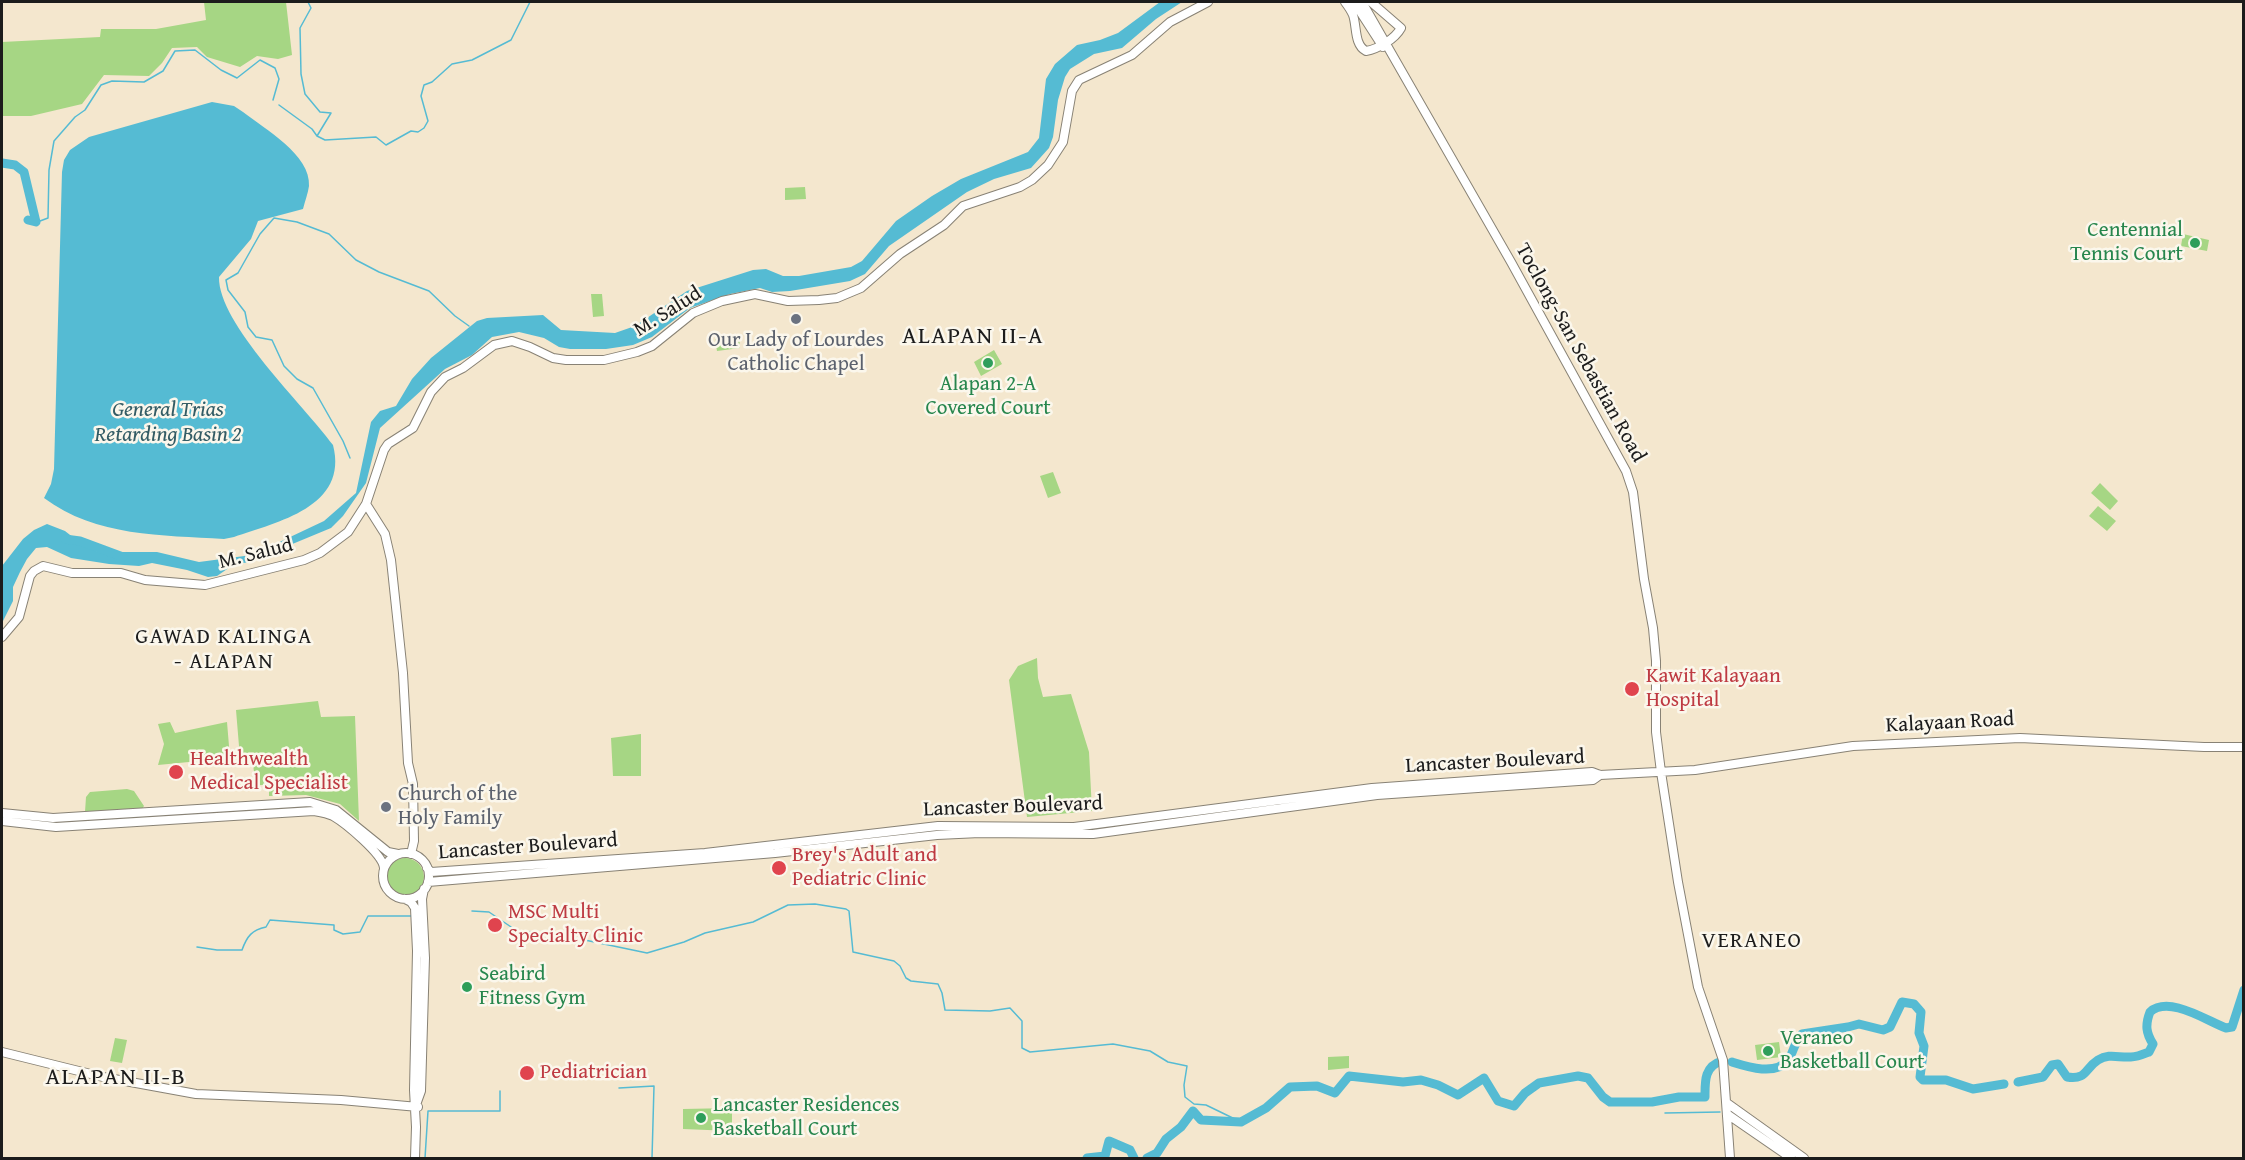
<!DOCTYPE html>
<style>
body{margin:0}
#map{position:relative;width:2245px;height:1160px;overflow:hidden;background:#f4e7ce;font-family:"Gentium Book Plus",serif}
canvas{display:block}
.frame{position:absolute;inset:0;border:3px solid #1c1c1c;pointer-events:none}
</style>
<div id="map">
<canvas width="2245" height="1160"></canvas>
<div class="frame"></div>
</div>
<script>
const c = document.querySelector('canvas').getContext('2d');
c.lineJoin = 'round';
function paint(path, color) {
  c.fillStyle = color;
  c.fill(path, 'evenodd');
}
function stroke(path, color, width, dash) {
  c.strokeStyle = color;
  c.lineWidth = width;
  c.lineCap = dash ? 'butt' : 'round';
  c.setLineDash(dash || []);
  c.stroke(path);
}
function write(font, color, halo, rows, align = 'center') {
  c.font = font + ' "Gentium Book Plus",serif';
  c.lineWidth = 5;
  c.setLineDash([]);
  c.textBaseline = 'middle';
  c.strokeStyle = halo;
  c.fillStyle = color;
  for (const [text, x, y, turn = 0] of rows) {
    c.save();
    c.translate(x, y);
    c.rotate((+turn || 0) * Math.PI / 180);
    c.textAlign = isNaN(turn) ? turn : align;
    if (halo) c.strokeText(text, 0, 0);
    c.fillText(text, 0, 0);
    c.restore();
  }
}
const green = new Path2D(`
 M 204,2 L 286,2 L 292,55 L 278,59 L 257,56 L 240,67 L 207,57 L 197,47 L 172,48 L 162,63 L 149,76 L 104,75 L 82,104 L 31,116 L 2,116 L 2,42 L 100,37 L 101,29 L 156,29 L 206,20 Z
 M 805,187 L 806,199 L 785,200 L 785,188 Z
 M 2183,234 L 2209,240 L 2207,251 L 2181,246 Z
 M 591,294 L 602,294 L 604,316 L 593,317 Z
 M 739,335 L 740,348 L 717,351 L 715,339 Z
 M 994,350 L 1002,364 L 981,376 L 974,362 Z
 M 1053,472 L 1061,493 L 1048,498 L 1040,476 Z
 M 2100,483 L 2118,501 L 2110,510 L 2091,493 Z
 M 2098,506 L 2116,521 L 2107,531 L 2089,516 Z
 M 1037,658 L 1038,678 L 1043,697 L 1071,694 L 1089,752 L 1092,811 L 1027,817 L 1009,680 L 1018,666 Z
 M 318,701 L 321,717 L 355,716 L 359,821 L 340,804 L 306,795 L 269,796 L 269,785 L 259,785 L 254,772 L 252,756 L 240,758 L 236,710 Z
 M 170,722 L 175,733 L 227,722 L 230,758 L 158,765 L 164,744 L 158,724 Z
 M 641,734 L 641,776 L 613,776 L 611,738 Z
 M 127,789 L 134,791 L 144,806 L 142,809 L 85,812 L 86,797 L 90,792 Z
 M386 877a19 19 0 1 1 38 0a19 19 0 1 1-38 0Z
 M 115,1038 L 127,1040 L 122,1063 L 110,1061 Z
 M 1779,1042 L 1781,1057 L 1757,1060 L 1755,1045 Z
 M 1349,1056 L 1349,1068 L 1328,1070 L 1328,1057 Z
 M 732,1108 L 732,1131 L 683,1129 L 683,1109 Z`);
const water = new Path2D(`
 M 1160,2 L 1182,2 L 1156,19 L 1122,48 L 1094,54 L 1070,69 L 1065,77 L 1058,100 L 1053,137 L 1049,148 L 1031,168 L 994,179 L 967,192 L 889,246 L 865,274 L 850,281 L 790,291 L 772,292 L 760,288 L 730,294 L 690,308 L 652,337 L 633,345 L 606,349 L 570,349 L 559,347 L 544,338 L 519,332 L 492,337 L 472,355 L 445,369 L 380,428 L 366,483 L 343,516 L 331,528 L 249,562 L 233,565 L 217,576 L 208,577 L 187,570 L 152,563 L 139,566 L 109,564 L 71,558 L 47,547 L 36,548 L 27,559 L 20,572 L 13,587 L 13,601 L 2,623 L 2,566 L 23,539 L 34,530 L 47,524 L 65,531 L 79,542 L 98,552 L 157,552 L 199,562 L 252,555 L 324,521 L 356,493 L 371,422 L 380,411 L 396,406 L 412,379 L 431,358 L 477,321 L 487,318 L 543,315 L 561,330 L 615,333 L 635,326 L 687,291 L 753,270 L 766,269 L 783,276 L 799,276 L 851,267 L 862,261 L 896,221 L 932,196 L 961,179 L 1028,152 L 1039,138 L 1046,79 L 1055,64 L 1077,45 L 1100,40 L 1118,33 Z
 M 212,102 L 234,106 L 243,112 C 265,129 311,155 309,186 C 308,193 305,201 303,209 L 258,221 L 251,239 L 219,277 C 218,324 304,405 333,445 C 349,507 277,522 234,537 L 224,539 C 162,535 96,537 44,498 L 51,484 L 54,469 L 62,172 L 64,160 L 70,150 L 89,137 Z`);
const stream = new Path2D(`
 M 308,2 L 311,8 L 300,28 L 301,74 L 305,94 L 320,112 L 331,113 L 317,136
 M 279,105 L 312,129 L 317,136 L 325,140 L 376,137 L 386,145 L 411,131 L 418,132 L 424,128 L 428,121 L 421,96 L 424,85 L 432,82 L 452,64 L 472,60 L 511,40 L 530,2
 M 40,221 L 48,218 L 49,170 L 54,141 L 75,117 L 85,110 L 101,85 L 112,81 L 144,82 L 163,71 L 175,51 L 195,50 L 221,70 L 237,78 L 260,60 L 275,68 L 279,79 L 273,100
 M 350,458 L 343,441 L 313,388 L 297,379 L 284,366 L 272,340 L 256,337 L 248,327 L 245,312 L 228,290 L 226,280 L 238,273 L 260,234 L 274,218 L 297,222 L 329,234 L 356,260 L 379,272 L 429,291 L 455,316 L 469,326
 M 472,911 L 489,912 L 517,931 L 556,934 L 647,953 L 684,942 L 705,933 L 753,922 L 788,905 L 815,904 L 846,909 L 849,911 L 853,952 L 894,961 L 900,966 L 906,978 L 911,981 L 938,984 L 942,993 L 945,1010 L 990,1011 L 1010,1008 L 1022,1021 L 1022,1048 L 1030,1052 L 1113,1044 L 1150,1051 L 1168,1062 L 1187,1066 L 1184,1085 L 1185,1097 L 1194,1104 L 1206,1105 L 1241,1122
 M 197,947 L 217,950 L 242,950 C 247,936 252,930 266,927 L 270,920 L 334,925 L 334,930 L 343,934 L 360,932 L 368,916 L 411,916
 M 619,1088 L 654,1086 L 652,1158
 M 1665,1113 L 1720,1112
 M 425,1158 L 428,1111 L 500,1111 L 500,1091`);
const river = new Path2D(`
 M 2,163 L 15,165 L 24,172 L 36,222 L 28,220
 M 65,539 L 80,541 L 123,557
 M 1732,1062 C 1748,1067 1776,1076 1788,1060 C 1794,1052 1794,1042 1802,1034 L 1848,1027 L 1859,1024 L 1883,1030 L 1890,1027 L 1902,1002 L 1914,1004 L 1921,1012 L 1919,1033 L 1924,1046 L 1920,1077 L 1923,1080 L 1946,1080 L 1973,1089 L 2004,1084
 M 2018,1082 L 2043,1077 L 2052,1065 L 2058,1064 L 2067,1077 C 2087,1080 2084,1069 2098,1060 C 2109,1053 2119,1058 2131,1057 C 2137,1057 2144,1054 2149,1052 L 2153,1044 C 2146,1033 2145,1025 2150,1012 C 2169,995 2207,1021 2226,1028 L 2232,1027 L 2244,990
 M 1087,1158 L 1105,1156 L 1109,1141 L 1130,1150 L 1134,1158
 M 1147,1158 L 1157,1153 L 1166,1139 L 1181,1127 L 1193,1111 L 1201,1120 L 1241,1122 L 1266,1108 L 1290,1087 L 1317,1086 L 1335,1093 L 1349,1076 L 1403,1082 L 1421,1080 L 1438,1085 L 1458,1095 L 1484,1078 L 1498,1101 L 1514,1106 L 1525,1093 L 1539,1083 L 1578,1076 L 1588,1078 L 1603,1097 L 1610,1102 L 1652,1102 L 1679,1097 L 1705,1097 C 1705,1082 1704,1066 1722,1061`);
const secondary = new Path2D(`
 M 1345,2 C 1348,6 1351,10 1353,15 C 1357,26 1354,45 1366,51 C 1378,49 1395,39 1401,28 L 1371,2
 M 1354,2 L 1383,47
 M 1362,2 L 1511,262 L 1626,471 L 1633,492 L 1644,579 L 1653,628 L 1656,661 L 1656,732 L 1661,772 L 1678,882 L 1698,987 L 1723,1060 L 1730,1158
 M 366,504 L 385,534 L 391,560 L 403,673 L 408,763 L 413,784 L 414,841 L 411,854
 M 2,637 L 19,617 L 30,576 L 34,571 L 43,566 L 72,573 L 121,573 L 145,580 L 205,585 L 304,560 L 320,553 L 348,532 L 366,504 L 384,450 L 388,444 L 413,428 L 431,392 L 445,377 L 463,368 L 494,345 L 512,341 L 530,347 L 553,358 L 566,360 L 604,360 L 637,352 L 652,346 L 693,313 L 722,301 L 755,294 L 788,301 L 819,300 L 837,298 L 861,288 L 900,254 L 944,225 L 963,206 L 1020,187 L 1032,180 L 1048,165 L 1063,142 L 1072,91 L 1079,80 L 1132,55 L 1170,22 L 1208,2
 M 2,813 L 53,818 L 310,802 L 336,810 L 388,852 L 398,854
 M 2,821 L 56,827 L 314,811 C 320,812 327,813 333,816 C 345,823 383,854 384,868
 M383 876a23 23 0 1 1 46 0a23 23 0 1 1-46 0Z
 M 427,868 L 431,872 L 705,853 L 938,826 L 1074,827 L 1372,788 L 1592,772 L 1600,775 L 1695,770 L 1853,746 L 2020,738 L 2204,747 L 2244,747
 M 428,882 L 775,853 L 937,835 L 980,833 L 1093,834 L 1377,795 L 1593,780 L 1600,775
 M 405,899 L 411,902 L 415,908 L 417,951 L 414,1090 L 416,1127 L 415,1158
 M 2,1052 L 103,1077 L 196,1094 L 341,1100 L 418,1107
 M 417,1102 L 421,1091 L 425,958 L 422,899 L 424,889
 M 1727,1103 L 1804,1158
 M 1727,1114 L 1791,1158`);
const markers = [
 [2195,243,6,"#2e9e5b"],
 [796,319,6,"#6b7280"],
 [988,363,6,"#2e9e5b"],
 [1632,689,8,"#e0444e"],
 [176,772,8,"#e0444e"],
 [386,807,6,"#6b7280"],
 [779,868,8,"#e0444e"],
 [495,925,8,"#e0444e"],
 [467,987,6,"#2e9e5b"],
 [1768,1051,6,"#2e9e5b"],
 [527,1073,8,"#e0444e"],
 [701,1118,6,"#2e9e5b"]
];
const leisureNames = [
 ["Centennial",2183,231,"right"],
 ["Tennis Court",2183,255,"right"],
 ["Alapan 2-A",988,385,"center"],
 ["Covered Court",988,409,"center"],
 ["Seabird",479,975],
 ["Fitness Gym",479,999],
 ["Veraneo",1780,1039],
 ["Basketball Court",1780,1063],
 ["Lancaster Residences",713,1106],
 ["Basketball Court",713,1130]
];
const streetNames = [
 ["M. Salud",668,312,-32],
 ["Toclong-San Sebastian Road",1580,353,61],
 ["M. Salud",256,554,-14],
 ["Kalayaan Road",1950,723,-3],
 ["Lancaster Boulevard",1495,762,-3],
 ["Lancaster Boulevard",1013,807,-2],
 ["Lancaster Boulevard",528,847,-4]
];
const worshipNames = [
 ["Our Lady of Lourdes",796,341],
 ["Catholic Chapel",796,365],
 ["Church of the",398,795,"left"],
 ["Holy Family",398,819,"left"]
];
const healthNames = [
 ["Kawit Kalayaan",1646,677],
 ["Hospital",1646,701],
 ["Healthwealth",190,760],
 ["Medical Specialist",190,784],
 ["Brey's Adult and",792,856],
 ["Pediatric Clinic",792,880],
 ["MSC Multi",508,913],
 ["Specialty Clinic",508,937],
 ["Pediatrician",540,1073]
];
const waterNames = [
 ["General Trias",168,410],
 ["Retarding Basin 2",168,435]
];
const neighbourhoodNames = [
 ["GAWAD KALINGA",224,637],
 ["- ALAPAN",224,662],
 ["VERANEO",1752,941]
];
const quarterNames = [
 ["ALAPAN II-A",973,337],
 ["ALAPAN II-B",116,1078]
];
paint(green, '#a6d684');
paint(water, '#55bbd3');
stroke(stream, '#55bbd3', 1.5);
stroke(river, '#55bbd3', 9);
stroke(secondary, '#888275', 10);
stroke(secondary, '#fff', 8);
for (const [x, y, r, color] of markers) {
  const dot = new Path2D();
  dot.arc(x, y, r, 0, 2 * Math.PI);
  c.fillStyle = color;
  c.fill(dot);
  stroke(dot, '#fbf7ec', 2);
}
write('21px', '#27864d', '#fbf7ec', leisureNames, 'left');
write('21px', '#1c1c1c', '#fbf7ec', streetNames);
write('21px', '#5b616d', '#fbf7ec', worshipNames);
write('21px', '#be3a42', '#fbf7ec', healthNames, 'left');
write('italic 22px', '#335c65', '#fbf7ec', waterNames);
c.letterSpacing = '1.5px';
write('22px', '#1c1c1c', '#fbf7ec', neighbourhoodNames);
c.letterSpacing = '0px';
c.letterSpacing = '1.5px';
write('24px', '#1c1c1c', '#fbf7ec', quarterNames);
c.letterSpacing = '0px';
</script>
